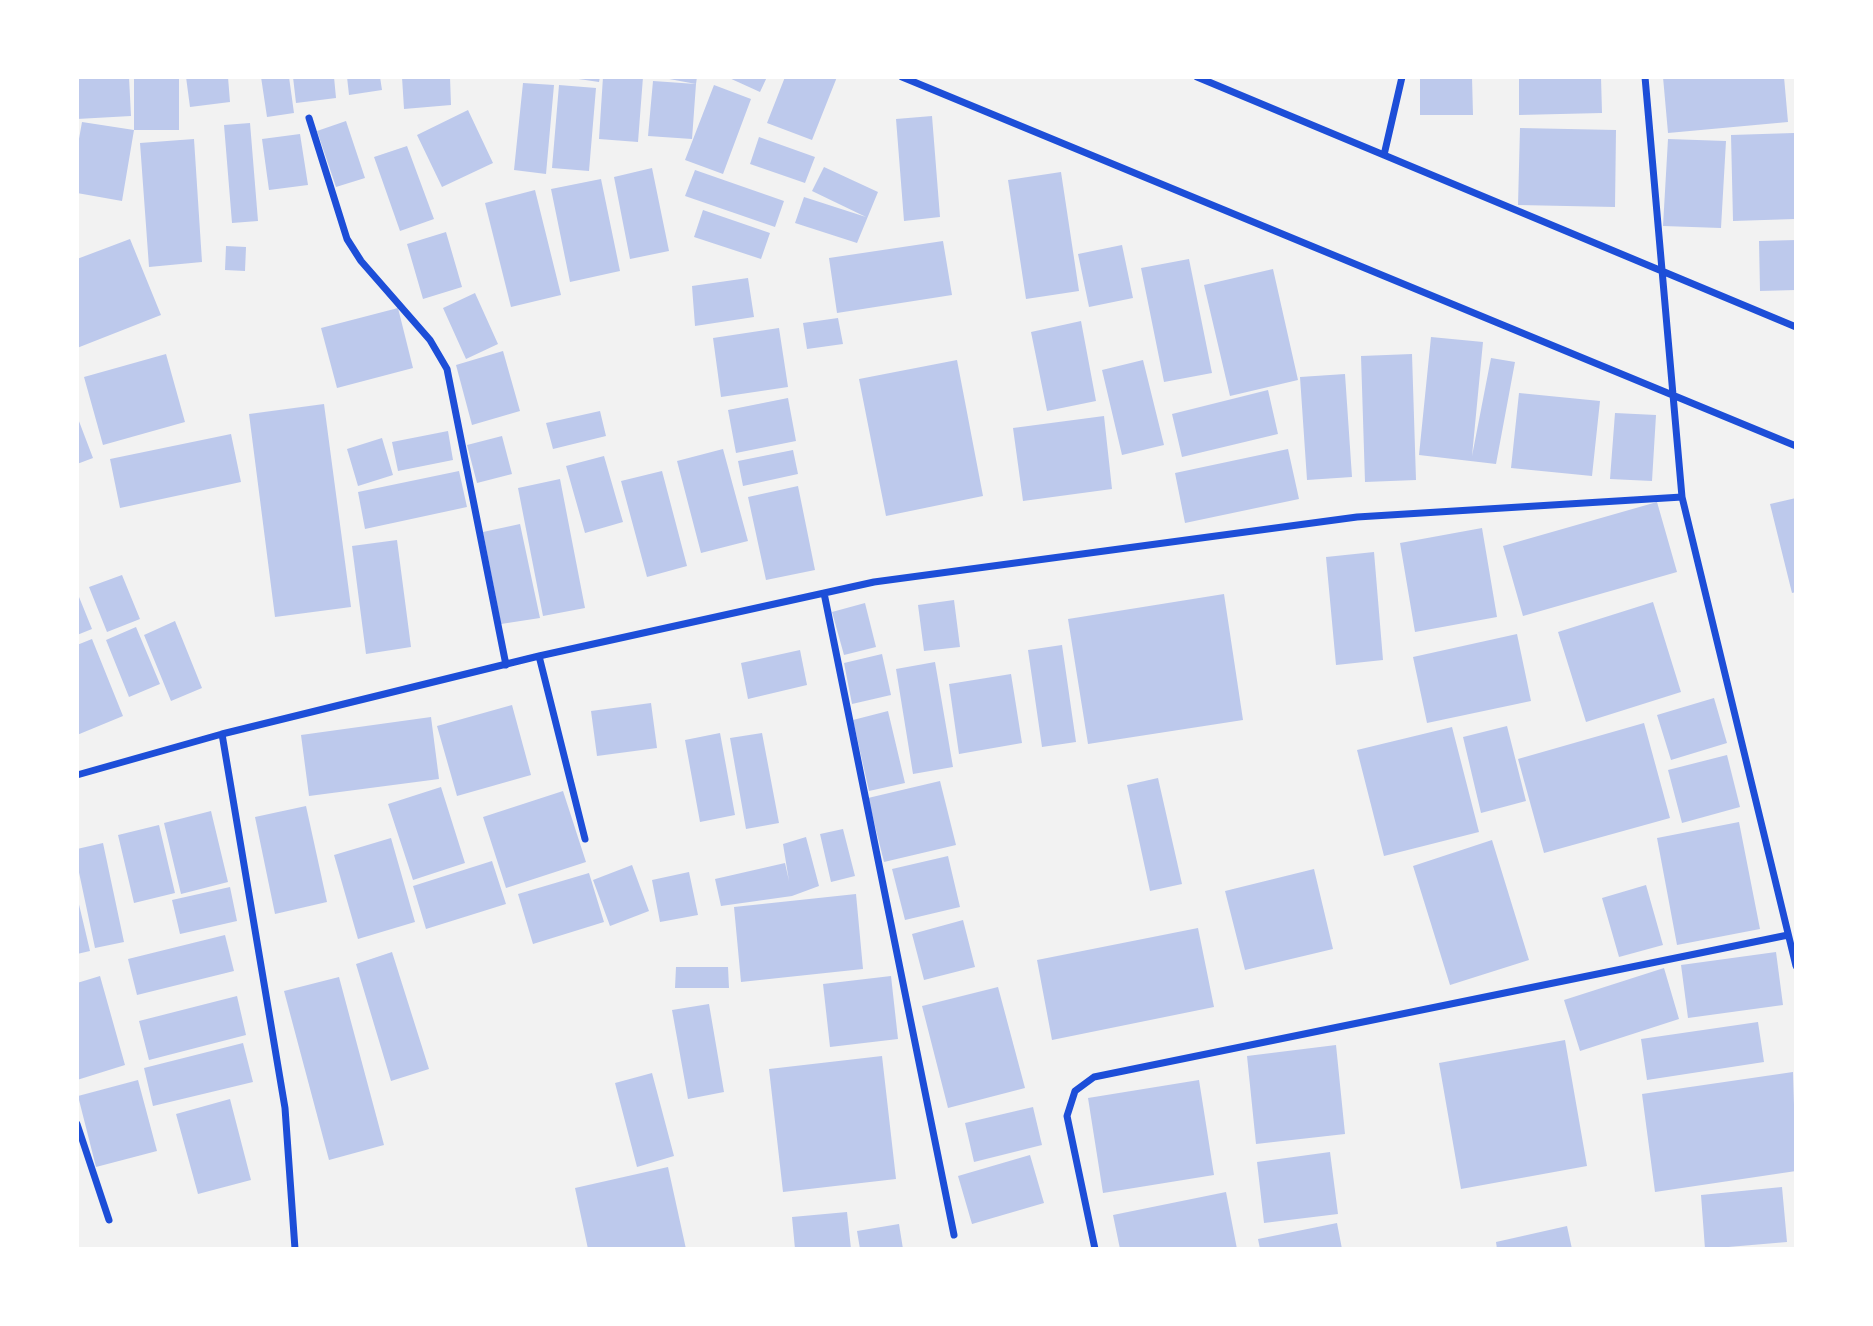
<!DOCTYPE html>
<style>
body{margin:0}
#map{position:relative;width:1873px;height:1326px;overflow:hidden;background:#f2f2f2;font-family:"Space Grotesk",sans-serif}
canvas{display:block}
.frame{position:absolute;inset:0;border:79px solid #fff;pointer-events:none}
</style>
<div id="map">
<canvas width="1873" height="1326"></canvas>
<div class="frame"></div>
</div>
<script>
const c = document.querySelector('canvas').getContext('2d');
c.lineJoin = 'round';
function paint(path, color) {
  c.fillStyle = color;
  c.fill(path, 'evenodd');
}
function stroke(path, color, width, dash) {
  c.strokeStyle = color;
  c.lineWidth = width;
  c.lineCap = dash ? 'butt' : 'round';
  c.setLineDash(dash || []);
  c.stroke(path);
}
const building = new Path2D(`
 M 77,77 L 129,77 L 131,116 L 77,119 Z
 M 134,77 L 179,77 L 179,130 L 134,130 Z
 M 186,77 L 228,77 L 230,102 L 190,107 Z
 M 261,77 L 289,77 L 294,113 L 267,117 Z
 M 293,77 L 334,77 L 336,98 L 296,103 Z
 M 347,77 L 380,77 L 382,90 L 349,95 Z
 M 402,77 L 450,77 L 451,105 L 404,109 Z
 M 565,77 L 600,77 L 599,82 Z
 M 603,77 L 643,77 L 638,142 L 599,139 Z
 M 664,77 L 697,77 L 696,84 L 664,78 Z
 M 727,77 L 767,77 L 760,92 Z
 M 785,77 L 837,77 L 812,140 L 767,123 Z
 M 1420,77 L 1472,77 L 1473,115 L 1420,115 Z
 M 1519,77 L 1601,77 L 1602,113 L 1519,115 Z
 M 1663,77 L 1784,77 L 1788,122 L 1668,133 Z
 M 653,81 L 696,84 L 692,139 L 648,136 Z
 M 523,83 L 554,85 L 546,174 L 514,170 Z
 M 559,85 L 596,88 L 589,171 L 552,168 Z
 M 714,85 L 751,99 L 723,174 L 685,160 Z
 M 468,110 L 493,163 L 442,187 L 417,135 Z
 M 932,116 L 940,217 L 904,221 L 896,119 Z
 M 346,121 L 365,178 L 336,187 L 317,131 Z
 M 82,122 L 134,130 L 122,201 L 77,193 L 77,150 Z
 M 250,123 L 258,221 L 232,223 L 224,125 Z
 M 1520,128 L 1616,130 L 1615,207 L 1518,205 Z
 M 1794,133 L 1795,219 L 1733,221 L 1731,135 Z
 M 300,134 L 308,185 L 269,190 L 262,139 Z
 M 759,137 L 815,157 L 805,183 L 750,164 Z
 M 194,139 L 202,262 L 149,267 L 140,143 Z
 M 1668,139 L 1726,141 L 1721,228 L 1663,226 Z
 M 407,146 L 434,219 L 400,231 L 374,157 Z
 M 824,167 L 878,192 L 857,243 L 795,223 L 804,197 L 866,217 L 812,191 Z
 M 652,168 L 669,251 L 630,259 L 614,177 Z
 M 695,170 L 784,201 L 775,227 L 685,196 Z
 M 1061,172 L 1079,291 L 1026,299 L 1008,180 Z
 M 601,179 L 620,271 L 570,282 L 551,189 Z
 M 535,190 L 561,295 L 511,307 L 485,203 Z
 M 703,210 L 770,233 L 761,259 L 694,237 Z
 M 446,232 L 462,287 L 423,299 L 407,244 Z
 M 130,239 L 161,315 L 77,348 L 77,259 Z
 M 1796,240 L 1796,290 L 1760,291 L 1759,241 Z
 M 943,241 L 952,295 L 837,313 L 829,258 Z
 M 1122,245 L 1133,298 L 1089,307 L 1078,254 Z
 M 226,246 L 246,247 L 245,271 L 225,270 Z
 M 1189,259 L 1212,373 L 1164,382 L 1141,268 Z
 M 1273,269 L 1298,380 L 1230,396 L 1204,285 Z
 M 748,278 L 754,317 L 695,326 L 692,286 Z
 M 475,293 L 498,344 L 466,359 L 443,308 Z
 M 398,308 L 413,368 L 337,388 L 321,328 Z
 M 838,318 L 843,344 L 807,349 L 803,323 Z
 M 1081,321 L 1096,401 L 1047,411 L 1031,332 Z
 M 779,328 L 788,387 L 721,397 L 713,338 Z
 M 1431,337 L 1483,342 L 1472,456 L 1491,358 L 1515,362 L 1496,464 L 1419,455 Z
 M 503,351 L 520,411 L 472,425 L 456,365 Z
 M 166,354 L 185,422 L 103,445 L 84,377 Z
 M 1412,354 L 1416,480 L 1365,482 L 1361,356 Z
 M 957,360 L 983,496 L 886,516 L 859,379 Z
 M 1143,360 L 1164,445 L 1122,455 L 1102,370 Z
 M 1345,374 L 1352,477 L 1307,480 L 1300,377 Z
 M 1268,390 L 1278,434 L 1182,457 L 1172,414 Z
 M 1519,393 L 1600,401 L 1592,476 L 1511,468 Z
 M 788,398 L 796,441 L 736,453 L 728,410 Z
 M 324,404 L 351,607 L 275,617 L 249,414 Z
 M 600,411 L 606,436 L 553,449 L 546,423 Z
 M 1615,413 L 1656,415 L 1652,481 L 1610,479 Z
 M 77,416 L 93,458 L 77,464 Z
 M 1104,416 L 1112,489 L 1023,501 L 1013,428 Z
 M 448,431 L 453,460 L 398,471 L 392,442 Z
 M 231,434 L 241,482 L 120,508 L 110,459 Z
 M 502,436 L 512,474 L 477,483 L 467,445 Z
 M 382,438 L 393,475 L 358,486 L 347,449 Z
 M 723,449 L 748,541 L 701,553 L 677,461 Z
 M 1288,449 L 1299,499 L 1185,523 L 1175,473 Z
 M 793,450 L 798,474 L 743,486 L 738,461 Z
 M 604,456 L 623,522 L 585,533 L 566,466 Z
 M 459,471 L 467,507 L 365,529 L 358,492 Z
 M 662,471 L 687,566 L 647,577 L 621,481 Z
 M 560,479 L 585,608 L 543,616 L 518,488 Z
 M 798,486 L 815,570 L 766,580 L 748,497 Z
 M 1796,498 L 1796,592 L 1792,593 L 1770,504 Z
 M 1657,502 L 1677,572 L 1523,616 L 1503,546 Z
 M 520,524 L 540,618 L 501,624 L 483,532 Z
 M 1482,528 L 1497,617 L 1415,632 L 1400,543 Z
 M 397,540 L 411,647 L 366,654 L 352,546 Z
 M 1374,552 L 1383,660 L 1336,665 L 1326,557 Z
 M 122,575 L 140,619 L 107,632 L 89,587 Z
 M 77,592 L 92,629 L 77,635 Z
 M 1224,594 L 1243,720 L 1088,744 L 1068,619 Z
 M 954,600 L 960,647 L 924,651 L 918,605 Z
 M 1653,602 L 1681,692 L 1586,722 L 1558,632 Z
 M 865,603 L 876,647 L 844,655 L 832,612 Z
 M 175,621 L 202,688 L 171,701 L 144,635 Z
 M 136,627 L 160,684 L 129,697 L 106,640 Z
 M 1517,634 L 1531,701 L 1427,723 L 1413,657 Z
 M 92,639 L 123,716 L 77,735 L 77,645 Z
 M 1062,645 L 1076,742 L 1042,747 L 1028,650 Z
 M 800,650 L 807,685 L 748,699 L 741,663 Z
 M 882,654 L 891,695 L 852,704 L 844,663 Z
 M 935,662 L 953,767 L 913,774 L 896,669 Z
 M 1011,674 L 1022,743 L 959,754 L 949,684 Z
 M 1714,698 L 1727,743 L 1671,760 L 1657,715 Z
 M 651,703 L 657,748 L 597,756 L 591,711 Z
 M 512,705 L 531,775 L 457,796 L 437,726 Z
 M 888,711 L 905,783 L 869,791 L 853,720 Z
 M 431,717 L 439,779 L 309,796 L 301,735 Z
 M 1644,723 L 1670,818 L 1544,853 L 1518,759 Z
 M 1507,726 L 1526,801 L 1481,813 L 1463,737 Z
 M 1452,727 L 1479,832 L 1384,856 L 1357,750 Z
 M 720,733 L 735,815 L 700,822 L 685,740 Z
 M 762,733 L 779,823 L 746,829 L 730,738 Z
 M 1727,755 L 1740,807 L 1682,823 L 1668,770 Z
 M 1158,778 L 1182,884 L 1150,891 L 1127,785 Z
 M 940,781 L 956,845 L 884,862 L 868,798 Z
 M 441,787 L 465,863 L 413,880 L 388,804 Z
 M 563,791 L 586,862 L 506,888 L 483,817 Z
 M 306,806 L 327,902 L 275,914 L 255,817 Z
 M 211,811 L 228,882 L 181,894 L 164,823 Z
 M 1739,822 L 1760,929 L 1677,945 L 1657,838 Z
 M 159,825 L 175,893 L 134,903 L 118,835 Z
 M 843,829 L 855,876 L 831,882 L 820,834 Z
 M 806,837 L 819,886 L 792,896 L 721,906 L 715,879 L 785,863 L 789,881 L 783,844 Z
 M 391,838 L 415,922 L 358,939 L 334,855 Z
 M 1492,840 L 1529,960 L 1450,985 L 1413,866 Z
 M 103,843 L 124,942 L 95,948 L 77,863 L 77,849 Z
 M 948,856 L 960,907 L 905,920 L 892,869 Z
 M 492,861 L 506,904 L 426,929 L 413,886 Z
 M 632,865 L 649,911 L 610,926 L 593,880 Z
 M 1314,869 L 1333,949 L 1245,970 L 1225,891 Z
 M 689,872 L 698,915 L 660,922 L 652,880 Z
 M 589,873 L 604,922 L 533,944 L 518,894 Z
 M 1646,885 L 1663,945 L 1619,957 L 1602,898 Z
 M 230,887 L 237,921 L 180,934 L 172,900 Z
 M 856,894 L 863,969 L 741,982 L 734,907 Z
 M 77,896 L 90,951 L 77,954 Z
 M 963,920 L 975,967 L 924,980 L 912,934 Z
 M 1198,928 L 1214,1007 L 1052,1040 L 1037,960 Z
 M 225,935 L 234,971 L 137,995 L 128,959 Z
 M 392,952 L 429,1069 L 391,1081 L 356,964 Z
 M 1776,952 L 1783,1005 L 1688,1018 L 1681,965 Z
 M 676,967 L 728,967 L 729,988 L 675,988 Z
 M 1664,968 L 1679,1019 L 1580,1051 L 1564,1000 Z
 M 100,976 L 125,1065 L 77,1080 L 77,983 Z
 M 891,976 L 898,1039 L 830,1047 L 823,984 Z
 M 339,977 L 384,1145 L 329,1160 L 284,991 Z
 M 998,987 L 1025,1088 L 948,1108 L 922,1006 Z
 M 237,996 L 246,1035 L 149,1060 L 139,1021 Z
 M 709,1004 L 724,1092 L 688,1099 L 672,1010 Z
 M 1758,1022 L 1764,1062 L 1647,1080 L 1641,1039 Z
 M 1565,1040 L 1587,1166 L 1461,1189 L 1439,1063 Z
 M 243,1043 L 253,1082 L 153,1106 L 144,1068 Z
 M 1336,1045 L 1345,1134 L 1256,1144 L 1247,1056 Z
 M 882,1056 L 896,1179 L 783,1192 L 769,1069 Z
 M 1793,1072 L 1796,1171 L 1655,1192 L 1642,1094 Z
 M 652,1073 L 674,1156 L 637,1167 L 615,1083 Z
 M 138,1080 L 157,1151 L 96,1167 L 78,1096 Z
 M 1199,1080 L 1214,1175 L 1103,1193 L 1088,1098 Z
 M 230,1099 L 251,1180 L 198,1194 L 176,1114 Z
 M 1033,1107 L 1042,1145 L 974,1162 L 965,1123 Z
 M 1330,1152 L 1338,1214 L 1264,1223 L 1257,1162 Z
 M 1030,1155 L 1044,1203 L 972,1224 L 958,1176 Z
 M 668,1167 L 686,1249 L 588,1249 L 575,1188 Z
 M 1782,1187 L 1787,1242 L 1705,1249 L 1701,1195 Z
 M 1226,1192 L 1237,1249 L 1120,1249 L 1113,1215 Z
 M 847,1212 L 851,1249 L 795,1249 L 792,1217 Z
 M 1337,1223 L 1342,1249 L 1260,1249 L 1258,1239 Z
 M 899,1224 L 903,1249 L 860,1249 L 857,1231 Z
 M 1567,1226 L 1572,1249 L 1497,1249 L 1496,1242 Z`);
const minor = new Path2D(`
 M 902,77 L 1796,446
 M 1197,77 L 1796,327
 M 1645,77 L 1682,497 L 1796,966
 M 309,118 L 347,239 L 361,261 L 430,340 L 447,369 L 506,665
 M 1384,155 L 1402,77
 M 824,593 L 954,1235
 M 539,656 L 585,839
 M 222,734 L 285,1108 L 295,1249
 M 77,775 L 222,734 L 539,656 L 874,582 L 1357,517 L 1682,497
 M 77,1124 L 109,1220
 M 1095,1249 L 1067,1116 L 1075,1091 L 1094,1077 L 1788,935`);
paint(building, '#bdc9ec');
stroke(minor, '#1d4ed8', 7);
</script>
